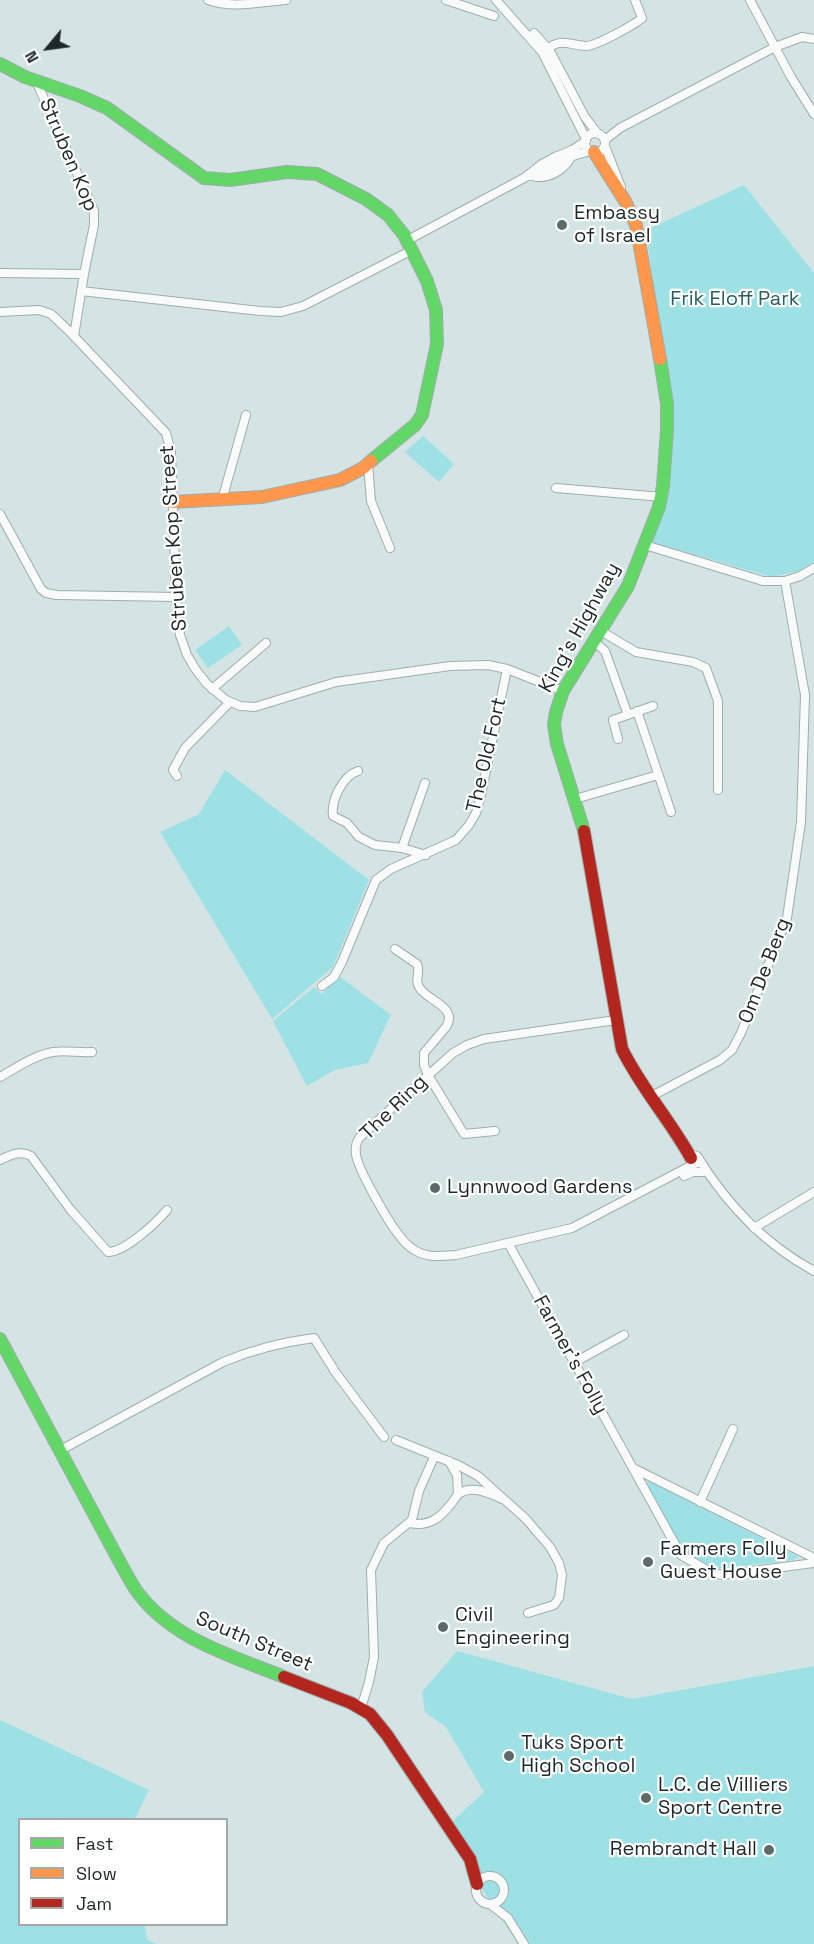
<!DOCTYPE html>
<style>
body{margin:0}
#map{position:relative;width:814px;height:1944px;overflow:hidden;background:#d4e4e4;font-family:"Space Grotesk",sans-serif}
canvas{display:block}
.legend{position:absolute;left:18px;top:1818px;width:210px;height:108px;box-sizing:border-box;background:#fff;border:2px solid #a5a9a9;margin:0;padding:8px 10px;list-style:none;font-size:18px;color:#1d2828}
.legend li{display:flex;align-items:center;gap:12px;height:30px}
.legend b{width:30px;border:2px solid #a5a9a9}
.north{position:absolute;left:18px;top:18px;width:60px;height:60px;-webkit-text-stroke:4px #fff;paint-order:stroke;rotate:241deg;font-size:16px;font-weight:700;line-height:24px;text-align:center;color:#1d2828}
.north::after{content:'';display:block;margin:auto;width:21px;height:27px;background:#1d2828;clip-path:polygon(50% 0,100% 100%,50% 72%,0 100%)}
</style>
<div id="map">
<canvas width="814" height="1944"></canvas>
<ul class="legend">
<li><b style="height:8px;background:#63d668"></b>Fast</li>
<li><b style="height:8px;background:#ff974d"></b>Slow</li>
<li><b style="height:8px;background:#b3261e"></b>Jam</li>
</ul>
<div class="north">N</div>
</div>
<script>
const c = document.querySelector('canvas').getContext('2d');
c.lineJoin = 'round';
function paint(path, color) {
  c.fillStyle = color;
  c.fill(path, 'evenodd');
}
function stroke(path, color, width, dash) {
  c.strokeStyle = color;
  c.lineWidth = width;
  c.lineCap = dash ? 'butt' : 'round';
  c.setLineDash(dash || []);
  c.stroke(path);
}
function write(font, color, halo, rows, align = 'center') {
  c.font = font + ' "Space Grotesk",sans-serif';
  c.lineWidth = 4.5;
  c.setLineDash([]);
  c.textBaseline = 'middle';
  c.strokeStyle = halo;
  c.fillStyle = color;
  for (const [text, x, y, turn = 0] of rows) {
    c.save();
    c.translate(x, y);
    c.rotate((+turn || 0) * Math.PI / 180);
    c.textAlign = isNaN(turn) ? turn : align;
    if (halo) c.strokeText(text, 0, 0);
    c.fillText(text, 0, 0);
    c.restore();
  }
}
const green = new Path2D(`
 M 744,185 L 814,273 L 814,562 L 804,570 L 772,577 L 651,542 L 666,502 L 657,313 L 646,230 Z
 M 423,436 L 454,464 L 439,482 L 405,452 Z
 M 229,626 L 242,645 L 208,668 L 195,650 Z
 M 225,770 L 369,880 L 333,967 L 272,1019 L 160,832 L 199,814 Z
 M 339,976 L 391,1015 L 368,1063 L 335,1070 L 307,1086 L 273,1021 L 314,987 L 322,994 Z
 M 651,1482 L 799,1557 L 793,1560 L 718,1569 L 701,1562 L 685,1553 L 680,1548 L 645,1483 Z
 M 457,1651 L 632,1699 L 814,1666 L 814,1944 L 518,1944 L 443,1830 L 484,1792 L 446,1727 L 425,1712 L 422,1692 Z
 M 0,1720 L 149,1790 L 135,1819 L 20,1820 L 20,1924 L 145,1925 L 147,1940 L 157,1944 L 0,1944 Z`);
const street = new Path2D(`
 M 208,0 C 232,9 261,2 286,0
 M 446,0 L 494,16
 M 496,0 L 542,52 L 586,139
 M 750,0 L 791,77 L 814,114
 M 534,33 L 550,51 L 585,117 L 598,134
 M 545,50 C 563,37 567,45 586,46 C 596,46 634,25 642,18 L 635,0
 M 36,81 L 94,211 L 94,225 L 84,274 L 74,336
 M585 143a10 10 0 1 1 20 0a10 10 0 1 1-20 0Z
 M 605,140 L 620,128 L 775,47 L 802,37 L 814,39
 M 605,146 L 621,187
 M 530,176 L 573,156 L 590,151
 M 536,177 C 550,178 560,172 569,161
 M 406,241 L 524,178 L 542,164 L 555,157 L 572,150 L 586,141
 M 0,273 L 84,274
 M 81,291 L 260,311 L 281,312 L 303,306 L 412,250
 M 0,312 L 39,310 L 51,314 L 68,330 L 166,433 L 171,452 L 176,597 L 180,635 L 187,655 L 196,670 L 207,684 L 226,700 L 240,706 L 255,707 L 336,682 L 450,666 L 488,665 L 507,669 L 563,691
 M 368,464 L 371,501 L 390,548
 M 556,488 L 662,497
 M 222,500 L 246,415
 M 0,514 L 41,589 L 46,593 L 57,595 L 176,597
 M 645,545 L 763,581 L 785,581 L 800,576 L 814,568
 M 601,631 L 636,652 L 693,662 L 706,668 L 718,701 L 718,790
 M 595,642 L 605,651 L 628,715
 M 212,689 L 266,643
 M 637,711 L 671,812
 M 618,739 L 613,720 L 653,706
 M 358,771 C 342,776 331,801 333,816 L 347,823 L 359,837 L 375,845 L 402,848 L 426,855
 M 177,776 L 173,770 L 185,748 L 230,702
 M 575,799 L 658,775
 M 402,848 L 425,783
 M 395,949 L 417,964 C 421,973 414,979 419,987 C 426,1001 459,1006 446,1027 L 424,1053 L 424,1065 L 428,1075 L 464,1134 L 495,1131
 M 322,986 L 334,977 L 342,962 L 376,880 L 391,869 L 456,840 L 469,825 L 476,813 L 481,795 L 507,669
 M 616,1020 L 484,1039 L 467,1045 L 453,1053 L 360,1137 C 356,1142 355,1147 356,1154 C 357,1168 389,1223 399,1235 C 403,1241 409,1247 416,1251 C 428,1258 443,1256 456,1255 L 572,1228 L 694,1164
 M 0,1077 C 16,1068 35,1055 53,1052 C 66,1050 79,1053 92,1052
 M 650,1097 L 720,1060 L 732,1050 L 741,1033 L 787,918 L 801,822 L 805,695 L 785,581
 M 699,1159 L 698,1163 L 694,1164 L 690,1160 L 693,1155 L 697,1156 C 726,1203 764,1244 814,1271
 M 0,1160 C 10,1155 20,1150 31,1156 L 70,1209 L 108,1252 C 125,1252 156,1223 167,1210
 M 684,1176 L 693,1172 L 703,1172
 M 754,1228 L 814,1192
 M 508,1243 L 681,1555 L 712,1573 L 722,1575 L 814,1563
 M 575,1362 L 624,1335
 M 396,1440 L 458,1465 L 478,1476 L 526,1519 L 550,1547 L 559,1563 L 562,1575 L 559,1598 L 554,1605 L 528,1613
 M 59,1451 L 223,1362 C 252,1350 283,1342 314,1338 L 336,1373 L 384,1437
 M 449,1461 L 457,1475 L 458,1493
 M 633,1468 L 814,1558
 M 700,1502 L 733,1429
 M 410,1523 C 429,1527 440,1518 451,1504 C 454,1501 456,1495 460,1493 C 472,1485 490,1493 502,1499
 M 361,1708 L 369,1682 L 374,1657 L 371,1570 L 384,1543 L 412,1520 L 419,1491 L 434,1457
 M476 1890a14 14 0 1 1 28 0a14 14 0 1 1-28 0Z
 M 490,1904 L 508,1918 L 524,1944`);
const fast = new Path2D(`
 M 0,64 L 25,77 L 80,96 L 107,108 L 204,178 L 230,180 L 287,172 L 317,174 L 366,199 L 388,215 L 404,235 L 427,281 L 436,310 L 437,344 L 422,415 L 415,425 L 371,461
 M 584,831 L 557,744 L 554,725 L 556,712 L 563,691 L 628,586 L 659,507 L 663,486 L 667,430 L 667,404 L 660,359
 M 0,1339 L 117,1557 C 124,1569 130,1582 138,1593 C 174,1640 232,1656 284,1677`);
const slow = new Path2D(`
 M 594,152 L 625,201 L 636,225 L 660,359
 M 173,502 L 262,497 L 340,480 L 363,468 L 371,461`);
const jam = new Path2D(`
 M 584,831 L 622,1049 C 641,1088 670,1120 691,1158
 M 284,1677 L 351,1703 L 370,1714 L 387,1735 L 470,1859 L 477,1884`);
const markers = [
 [562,225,6,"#5d6a6a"],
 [435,1188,6,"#5d6a6a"],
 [648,1562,6,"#5d6a6a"],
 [443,1627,6,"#5d6a6a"],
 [509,1756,6,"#5d6a6a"],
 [646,1798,6,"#5d6a6a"],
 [769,1850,6,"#5d6a6a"]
];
const streetNames = [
 ["Struben Kop",68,155,67],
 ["Struben Kop Street",174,538,-94],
 ["King's Highway",580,628,-61],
 ["The Old Fort",487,755,-77],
 ["Om De Berg",765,971,-69],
 ["The Ring",394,1108,-44],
 ["Farmer's Folly",570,1355,61],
 ["South Street",254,1642,23]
];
const poiNames = [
 ["Embassy",574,214],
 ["of Israel",574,237],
 ["Lynnwood Gardens",447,1188],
 ["Farmers Folly",660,1550],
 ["Guest House",660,1573],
 ["Civil",455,1616],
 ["Engineering",455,1639],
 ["Tuks Sport",521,1744],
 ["High School",521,1767],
 ["L.C. de Villiers",658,1786],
 ["Sport Centre",658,1809],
 ["Rembrandt Hall",757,1850,"right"]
];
const parkNames = [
 ["Frik Eloff Park",735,300]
];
paint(green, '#9ee1e5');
stroke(street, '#a0acac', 10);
stroke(fast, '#a0acac', 14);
stroke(slow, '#a0acac', 14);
stroke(jam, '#a0acac', 14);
stroke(street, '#f9fbfb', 8);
stroke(fast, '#63d668', 12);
stroke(slow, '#ff974d', 12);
stroke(jam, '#b3261e', 12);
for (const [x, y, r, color] of markers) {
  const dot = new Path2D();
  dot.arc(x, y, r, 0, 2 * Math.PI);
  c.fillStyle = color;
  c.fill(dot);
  stroke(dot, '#fff', 2);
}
write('20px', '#1d2828', '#fff', streetNames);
write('20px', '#1d2828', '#fff', poiNames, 'left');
write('20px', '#2a5d60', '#fff', parkNames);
</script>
